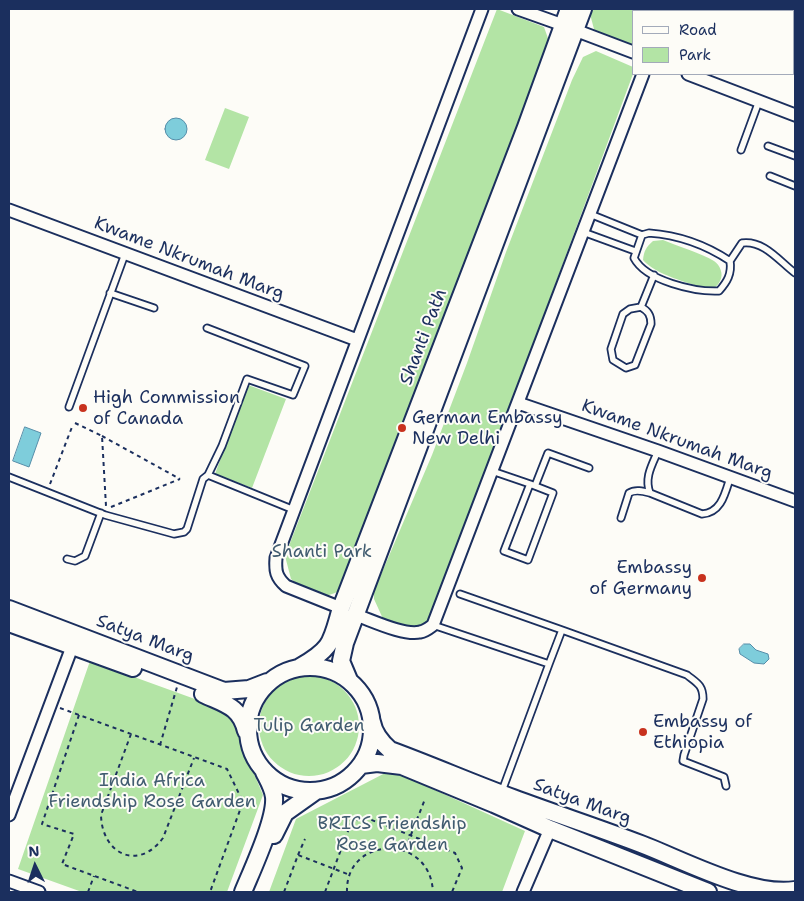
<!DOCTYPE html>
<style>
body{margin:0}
#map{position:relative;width:804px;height:901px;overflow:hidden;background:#fdfcf7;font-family:"Shantell Sans",sans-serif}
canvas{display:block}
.frame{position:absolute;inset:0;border:10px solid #1b2f5e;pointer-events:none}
.legend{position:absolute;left:632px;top:10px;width:162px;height:65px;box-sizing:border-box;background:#fdfcf7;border:1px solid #a3aaba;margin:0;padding:6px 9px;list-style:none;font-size:15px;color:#1b2f5e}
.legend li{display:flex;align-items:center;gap:10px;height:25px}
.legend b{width:25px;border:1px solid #a3aaba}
.north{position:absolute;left:10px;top:841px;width:50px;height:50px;-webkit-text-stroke:4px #fdfcf7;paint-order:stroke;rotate:356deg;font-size:14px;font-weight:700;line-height:20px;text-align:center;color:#1b2f5e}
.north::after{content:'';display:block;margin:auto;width:18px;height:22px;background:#1b2f5e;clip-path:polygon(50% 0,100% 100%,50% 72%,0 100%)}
</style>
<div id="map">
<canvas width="804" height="901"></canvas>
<div class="frame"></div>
<ul class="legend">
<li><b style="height:6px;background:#fdfcf7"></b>Road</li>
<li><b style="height:14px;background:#b3e4a5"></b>Park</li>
</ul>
<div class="north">N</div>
</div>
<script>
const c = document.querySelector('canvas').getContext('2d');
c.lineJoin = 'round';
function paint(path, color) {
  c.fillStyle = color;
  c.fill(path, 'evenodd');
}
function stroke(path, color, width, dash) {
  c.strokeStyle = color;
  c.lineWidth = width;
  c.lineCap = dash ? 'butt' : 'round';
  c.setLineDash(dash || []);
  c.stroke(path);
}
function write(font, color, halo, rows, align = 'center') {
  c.font = font + ' "Shantell Sans",sans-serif';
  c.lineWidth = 4;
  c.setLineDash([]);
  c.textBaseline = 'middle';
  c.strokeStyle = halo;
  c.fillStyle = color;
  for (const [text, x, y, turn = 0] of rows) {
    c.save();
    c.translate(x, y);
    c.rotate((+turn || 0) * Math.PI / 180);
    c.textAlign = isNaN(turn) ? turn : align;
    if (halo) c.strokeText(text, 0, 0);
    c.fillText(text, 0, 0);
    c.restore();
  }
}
const green = new Path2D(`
 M 497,9 L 544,27 L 550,44 L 343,588 L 335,593 L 326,596 L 309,594 L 291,579 L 285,556 Z
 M 592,9 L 657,9 L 656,11 L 633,11 L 633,47 L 595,33 L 590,14 Z
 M 596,51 L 633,67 L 633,74 L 430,623 C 410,631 402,629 384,621 L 374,599 L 374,591 L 432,455 L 467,363 L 506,252 L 572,80 L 583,57 Z
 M 225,108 L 249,117 L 229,169 L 205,160 Z
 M 663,240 C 677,246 701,253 714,261 C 720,265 724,274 720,281 C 717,287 714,288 708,289 C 689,283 656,275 643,260 C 644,251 646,247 653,241 Z
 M 248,385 L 286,399 L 252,488 L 215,474 Z
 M 90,661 L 228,711 L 263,795 L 227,892 L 82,892 L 18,869 Z
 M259 726a50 50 0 1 1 100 0a50 50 0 1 1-100 0Z
 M 391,770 L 525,831 L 502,892 L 269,892 L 296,819 Z`);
const water = new Path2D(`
 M165 129a11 11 0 1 1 22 0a11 11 0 1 1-22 0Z
 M 25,427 L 41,433 L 29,467 L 13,461 Z
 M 744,644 L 750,644 L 756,650 L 768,654 L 769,659 L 764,664 L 754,663 L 740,654 L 739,649 Z`);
const path = new Path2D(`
 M 75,423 L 102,436 L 106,506
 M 102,436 L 180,479
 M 50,484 L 72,427
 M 111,507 L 180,479
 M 60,708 L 227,769 L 243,802 L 210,892
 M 79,715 L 42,824 L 74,834 L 62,864 L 138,892
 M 131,734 L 101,815 C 102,855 139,871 163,838 L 194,758
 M 160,745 L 177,687
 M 405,850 L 425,799
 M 298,855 L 305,839
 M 88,892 L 94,876
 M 284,892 L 298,855 L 350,875
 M 325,892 L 351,823 L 364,817 L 455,853 L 462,868 L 452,892
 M 347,892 C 345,836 430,832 433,892`);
const service = new Path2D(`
 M 768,146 L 795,156
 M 741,150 L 759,101
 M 770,176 L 795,186
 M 590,214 L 642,235
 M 583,232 L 635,251
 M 649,233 C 677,235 706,245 730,261 C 732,274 727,282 719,291 C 695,292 646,281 634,258 L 642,235 Z
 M 730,261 L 742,243 C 764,240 779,261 795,273
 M 110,293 L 154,308
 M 641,307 C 648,311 651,315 651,324 L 635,365 L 626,368 L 613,360 L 611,349 L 623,314 L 630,309 Z
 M 641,307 L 654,275
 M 207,328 L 305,366 L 293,395 L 247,379 L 222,446 L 208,475
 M 69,407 L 125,254
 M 658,451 C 652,465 644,478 650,493 L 702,514 C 721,513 725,494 730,478
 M 492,471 L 530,484 L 504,551 L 528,560 L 553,493 L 530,484
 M 9,477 L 105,515 L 174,534 L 184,532 L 187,529 L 203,479 L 208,475 L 294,510
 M 535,486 L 548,453 L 589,468
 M 621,518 L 629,493 C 635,489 643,491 650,493
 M 67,559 L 75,561 L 85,556 L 101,513
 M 433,625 L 549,664 L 562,630 L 460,594
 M 562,630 L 687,675 C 697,683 703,685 703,699 L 684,755 L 683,761 L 724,777 L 726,786
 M 502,791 L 549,664`);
const minor = new Path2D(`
 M 518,9 L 563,25
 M 667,11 L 668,9
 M 575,30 L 633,52
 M 688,74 L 795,115
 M 9,210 L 357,340
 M 518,403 L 658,451 L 795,501
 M 341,608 L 286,586 C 276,577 275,571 276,558 L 482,9
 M 356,615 C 371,620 404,636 420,632 C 426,631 429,628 433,625 L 643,74
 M 9,815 L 72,647
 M 9,881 L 39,892
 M 523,892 L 550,829`);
const secondary = new Path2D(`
 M 9,609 L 224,691 L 249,689 L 267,682
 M 9,623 L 133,668
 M248 729a62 62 0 1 1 124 0a62 62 0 1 1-124 0Z
 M 300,667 C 333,648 331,642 341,608 L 526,127 L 569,9
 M 349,680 L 341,661 L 345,643 L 583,9
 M 203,694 C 224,704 240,706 246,731
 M 372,722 C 374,734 381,742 390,750 C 431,765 472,783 513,798 C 556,814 599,828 641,844 C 683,860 752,897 795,890
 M 361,765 L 377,763 L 402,766 L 494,804 L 550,829 L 708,892
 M 274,835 L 285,813 L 316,791
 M 243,892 C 252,870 276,819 274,797 C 273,788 268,780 264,772`);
const markers = [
 [83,408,5,"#c8321e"],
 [402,428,5,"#c8321e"],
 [702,578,5,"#c8321e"],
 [643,732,5,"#c8321e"]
];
const streetNames = [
 ["Kwame Nkrumah Marg",189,259,21],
 ["Shanti Path",424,337,-69],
 ["Kwame Nkrumah Marg",677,440,20],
 ["Satya Marg",145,639,21],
 ["Satya Marg",582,802,20]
];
const poiNames = [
 ["High Commission",93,398],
 ["of Canada",93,419],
 ["German Embassy",412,418],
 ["New Delhi",412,439],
 ["Embassy",692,568,"right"],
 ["of Germany",692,589,"right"],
 ["Embassy of",653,722],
 ["Ethiopia",653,743]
];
const parkNames = [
 ["Shanti Park",322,552],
 ["Tulip Garden",309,726],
 ["India Africa",152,781],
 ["Friendship Rose Garden",152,802],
 ["BRICS Friendship",392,824],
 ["Rose Garden",392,845]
];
paint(green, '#b3e4a5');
paint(water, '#7ecddb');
stroke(water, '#568ea9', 1);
stroke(service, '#1b2f5e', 9);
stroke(minor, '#1b2f5e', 15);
stroke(secondary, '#1b2f5e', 20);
stroke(path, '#1b2f5e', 2, [4, 4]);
stroke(service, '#fdfcf7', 5.5);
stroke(minor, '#fdfcf7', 11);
stroke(secondary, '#fdfcf7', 16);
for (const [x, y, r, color] of markers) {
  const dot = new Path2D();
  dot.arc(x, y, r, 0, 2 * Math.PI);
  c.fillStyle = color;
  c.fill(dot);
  stroke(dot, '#fdfcf7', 2);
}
write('18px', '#1b2f5e', '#fdfcf7', streetNames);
write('18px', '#1b2f5e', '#fdfcf7', poiNames, 'left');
write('18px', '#415c70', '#fdfcf7', parkNames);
</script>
